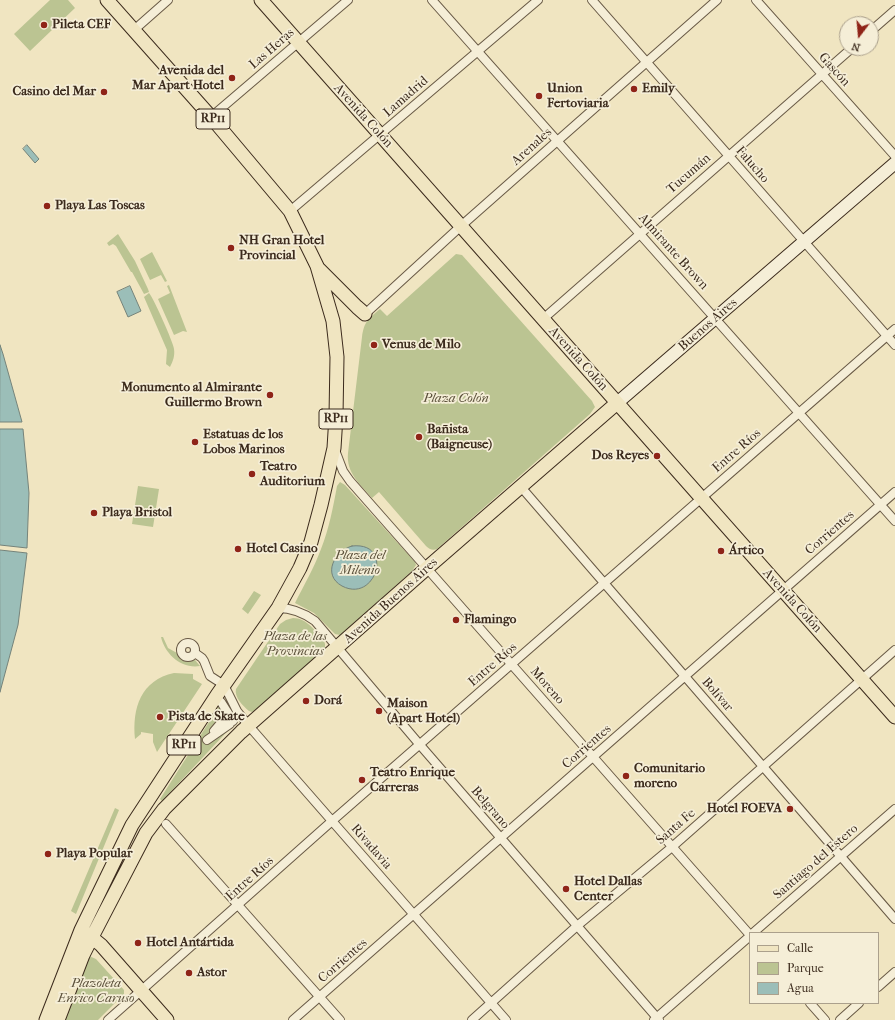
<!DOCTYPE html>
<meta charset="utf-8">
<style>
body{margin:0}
#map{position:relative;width:895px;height:1020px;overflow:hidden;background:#f0e5c1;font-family:"IM FELL French Canon",serif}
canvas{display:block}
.legend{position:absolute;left:749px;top:932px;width:130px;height:72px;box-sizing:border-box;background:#f5eed7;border:1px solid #aba08c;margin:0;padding:5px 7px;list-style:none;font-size:12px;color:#3b2a1c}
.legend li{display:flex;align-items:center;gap:8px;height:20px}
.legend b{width:20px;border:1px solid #aba08c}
.north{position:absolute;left:839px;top:16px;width:40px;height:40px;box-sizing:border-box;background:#f5eed7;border:1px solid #aba08c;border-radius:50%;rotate:196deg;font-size:11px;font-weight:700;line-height:16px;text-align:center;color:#3b2a1c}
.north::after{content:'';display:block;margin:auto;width:14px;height:18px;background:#8f2418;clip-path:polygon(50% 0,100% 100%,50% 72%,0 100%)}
</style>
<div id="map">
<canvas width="895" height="1020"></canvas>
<ul class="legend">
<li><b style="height:5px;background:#f0e5c1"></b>Calle</li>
<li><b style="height:11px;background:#bbc492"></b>Parque</li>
<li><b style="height:11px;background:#9bbeb8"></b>Agua</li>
</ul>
<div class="north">N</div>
</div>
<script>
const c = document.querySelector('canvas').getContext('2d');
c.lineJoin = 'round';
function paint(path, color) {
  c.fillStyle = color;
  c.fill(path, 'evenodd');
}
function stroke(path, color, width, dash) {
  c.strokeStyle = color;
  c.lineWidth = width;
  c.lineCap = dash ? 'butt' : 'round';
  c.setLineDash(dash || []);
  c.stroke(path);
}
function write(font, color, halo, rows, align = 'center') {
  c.font = font + ' "IM FELL French Canon",serif';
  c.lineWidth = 3.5;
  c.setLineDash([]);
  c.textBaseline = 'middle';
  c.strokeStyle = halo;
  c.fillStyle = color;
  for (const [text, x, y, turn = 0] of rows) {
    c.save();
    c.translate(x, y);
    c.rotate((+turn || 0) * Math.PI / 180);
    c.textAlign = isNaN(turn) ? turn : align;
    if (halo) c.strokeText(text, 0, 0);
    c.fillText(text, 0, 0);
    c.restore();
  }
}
const green = new Path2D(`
 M 50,0 L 68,0 L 75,8 L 30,51 L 14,34 Z
 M 118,234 L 135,261 L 148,289 L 149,292 L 144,294 L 132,272 L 131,272 L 116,246 L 113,244 L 109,246 L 107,243 Z
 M 152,252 L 167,281 L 165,282 L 161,275 L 150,280 L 140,259 Z
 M 456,254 L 462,255 L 592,401 L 595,407 L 590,414 L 437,549 C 433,551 429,549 426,546 L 379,492 L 372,498 C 360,484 346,473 348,453 L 362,337 C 364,322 368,319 380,309 L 387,316 Z
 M 169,285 L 187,332 L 183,331 L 174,335 L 158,299 L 170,293 L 167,286 Z
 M 149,293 C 154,299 173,342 174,349 C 175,356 173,361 170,367 L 166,364 L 167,350 L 144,297 Z
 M 340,482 L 345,485 L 415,562 L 416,565 L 412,571 L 343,633 L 340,635 L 335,634 L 314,613 L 295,603 C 304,585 314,568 321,549 C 329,529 333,508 337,486 Z
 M 138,486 L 159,489 L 153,527 L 132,524 Z
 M 254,591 L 261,595 L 248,614 L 242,609 Z
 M 293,618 C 307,618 315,631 324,641 L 325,644 L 325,649 L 257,709 L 252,712 L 249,711 C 243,706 234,697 236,689 L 280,624 L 286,620 Z
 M 161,637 L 163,637 L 168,648 L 177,653 L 181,659 L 188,661 L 195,660 L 200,666 C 181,669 165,654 161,637 Z
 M 174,673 L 193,674 L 193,679 L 202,684 L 157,752 L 153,742 L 153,734 L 141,732 L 141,734 L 135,739 C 132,708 141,680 174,673 Z
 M 223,700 L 237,721 L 162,801 L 160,799 Z
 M 115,808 L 119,810 L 76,914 L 71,911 Z
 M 89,956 L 96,959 L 124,990 L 124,994 L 98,1020 L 62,1020 Z`);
const water = new Path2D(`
 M 27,145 L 39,159 L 35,163 L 23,149 Z
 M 130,286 L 141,311 L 128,317 L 117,292 Z
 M 0,345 L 3,354 L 22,422 L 0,422 Z
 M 0,429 L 23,429 L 29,493 L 27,548 L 0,545 Z
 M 352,546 C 395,541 376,604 342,586 C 322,575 334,551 352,546 Z
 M 0,550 L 27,553 L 18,625 L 0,692 Z`);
const street = new Path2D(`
 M 432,0 L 895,521
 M 592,0 L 895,345
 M 756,0 L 895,156
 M 134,30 L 168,0
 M 871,31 L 895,10
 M 211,117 L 348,0
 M 290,211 L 538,0
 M 365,314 L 461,226 L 717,0
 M 543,319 L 852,48
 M 335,450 L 343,471 L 350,481 L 750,935
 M 521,487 L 895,919
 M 278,608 C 292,608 304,613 315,621 L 420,745 L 659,1020
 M181 650a7 7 0 1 1 14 0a7 7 0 1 1-14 0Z
 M 195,653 L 202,658 L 204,661 L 210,676 L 224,685 L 237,711 L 249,726 L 506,1020
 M 221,702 L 233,721
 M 214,731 L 225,718 L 230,718
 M 207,740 L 230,724 L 231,718
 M 166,824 L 340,1020
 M 753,933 L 895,809
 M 878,987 L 895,972
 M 810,1003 L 825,1020
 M 108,1020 L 332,821 L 895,329
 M 293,1020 L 895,492
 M 472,1020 L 577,926 L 672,847 L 895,650
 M 654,1020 L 750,936
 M 840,1020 L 859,1003`);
const secondary = new Path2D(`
 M 617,403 L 895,163`);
const primary = new Path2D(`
 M 261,0 L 895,717
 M 319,269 L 357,307 L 365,314
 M 85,932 L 101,945 L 167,1020
 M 46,1020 L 81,930 L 132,825 L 217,695 L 278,608 L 300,568 L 311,542 L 321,505 L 334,448 L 336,416 L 337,357 L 333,321 L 317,266 L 290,211 L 211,117 L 107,0
 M 58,1020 L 83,955 L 92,937 L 146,833 L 164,809 L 241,732 L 427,568 L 617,403`);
const markers = [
 [44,25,4,"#8f2418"],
 [232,78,4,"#8f2418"],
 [634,89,4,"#8f2418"],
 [104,92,4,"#8f2418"],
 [539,96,4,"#8f2418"],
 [47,206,4,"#8f2418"],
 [231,248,4,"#8f2418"],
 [374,345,4,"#8f2418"],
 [270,395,4,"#8f2418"],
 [419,437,4,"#8f2418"],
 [195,442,4,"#8f2418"],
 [657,456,4,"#8f2418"],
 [252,474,4,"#8f2418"],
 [94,513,4,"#8f2418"],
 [238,549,4,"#8f2418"],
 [721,551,4,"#8f2418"],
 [456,620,4,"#8f2418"],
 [306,701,4,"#8f2418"],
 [379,711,4,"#8f2418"],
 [160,717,4,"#8f2418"],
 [626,776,4,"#8f2418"],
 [362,780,4,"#8f2418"],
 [790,809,4,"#8f2418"],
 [48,854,4,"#8f2418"],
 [566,889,4,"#8f2418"],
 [138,943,4,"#8f2418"],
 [189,973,4,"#8f2418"]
];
const shields = [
 [213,119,34],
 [336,419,34],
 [184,745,34]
];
const shieldNames = [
 ["RP11",213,119],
 ["RP11",336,419],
 ["RP11",184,745]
];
const poiNames = [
 ["Pileta CEF",52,25],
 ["Avenida del",224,71,"right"],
 ["Mar Apart Hotel",224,86,"right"],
 ["Union",547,89],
 ["Fertoviaria",547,104],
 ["Emily",642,89],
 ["Casino del Mar",96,92,"right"],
 ["Playa Las Toscas",55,206],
 ["NH Gran Hotel",239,241],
 ["Provincial",239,256],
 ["Venus de Milo",382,345],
 ["Monumento al Almirante",262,388,"right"],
 ["Guillermo Brown",262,403,"right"],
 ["Bañista",427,430],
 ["(Baigneuse)",427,445],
 ["Estatuas de los",203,435],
 ["Lobos Marinos",203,450],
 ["Dos Reyes",649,456,"right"],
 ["Teatro",260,467],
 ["Auditorium",260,482],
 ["Playa Bristol",102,513],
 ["Hotel Casino",246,549],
 ["Ártico",729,551],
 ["Flamingo",464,620],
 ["Dorá",314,701],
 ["Maison",387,704],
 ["(Apart Hotel)",387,719],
 ["Pista de Skate",168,717],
 ["Comunitario",634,769],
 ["moreno",634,784],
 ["Teatro Enrique",370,773],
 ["Carreras",370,788],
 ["Hotel FOEVA",782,809,"right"],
 ["Playa Popular",56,854],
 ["Hotel Dallas",574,882],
 ["Center",574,897],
 ["Hotel Antártida",146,943],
 ["Astor",197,973]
];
const streetNames = [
 ["Las Heras",272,49,-41],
 ["Gascón",834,70,48],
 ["Lamadrid",406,97,-41],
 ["Avenida Colón",363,116,48],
 ["Arenales",532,147,-42],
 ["Falucho",752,165,49],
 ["Tucumán",689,174,-41],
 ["Almirante Brown",673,252,48],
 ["Buenos Aires",708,325,-41],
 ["Avenida Colón",578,359,48],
 ["Entre Ríos",737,451,-41],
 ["Corrientes",830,533,-41],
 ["Avenida Buenos Aires",391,601,-42],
 ["Avenida Colón",792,601,48],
 ["Entre Ríos",493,665,-41],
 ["Moreno",547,686,49],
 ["Bolívar",717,695,49],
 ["Corrientes",587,747,-41],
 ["Belgrano",490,808,49],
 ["Santa Fe",676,827,-41],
 ["Rivadavia",371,847,49],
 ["Santiago del Estero",816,862,-41],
 ["Entre Ríos",250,879,-42],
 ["Corrientes",343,961,-41]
];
const parkNames = [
 ["Plaza Colón",456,399],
 ["Plaza del",360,556],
 ["Milenio",360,571],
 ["Plaza de las",295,637],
 ["Provincias",295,652],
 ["Plazoleta",96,984],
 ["Enrico Caruso",96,999]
];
paint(green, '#bbc492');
paint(water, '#9bbeb8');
stroke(water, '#75837a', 1);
stroke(street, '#685945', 10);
stroke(secondary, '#3b2a1c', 14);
stroke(primary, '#3b2a1c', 15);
stroke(street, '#f5eed7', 8);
stroke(secondary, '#f5eed7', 12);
stroke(primary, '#f0e5c1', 13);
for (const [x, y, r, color] of markers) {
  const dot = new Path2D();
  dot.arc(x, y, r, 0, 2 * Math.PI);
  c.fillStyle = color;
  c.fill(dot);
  stroke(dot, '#f5eed7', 1.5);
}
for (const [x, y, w] of shields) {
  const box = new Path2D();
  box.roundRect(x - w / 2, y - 10, w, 20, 3);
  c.fillStyle = '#f5eed7';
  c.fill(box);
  stroke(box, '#3b2a1c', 1);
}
write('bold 12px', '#3b2a1c', null, shieldNames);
write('bold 13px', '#3b2a1c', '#f5eed7', poiNames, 'left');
write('13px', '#3b2a1c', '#f5eed7', streetNames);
write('italic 13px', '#5b503a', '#f5eed7', parkNames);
</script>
